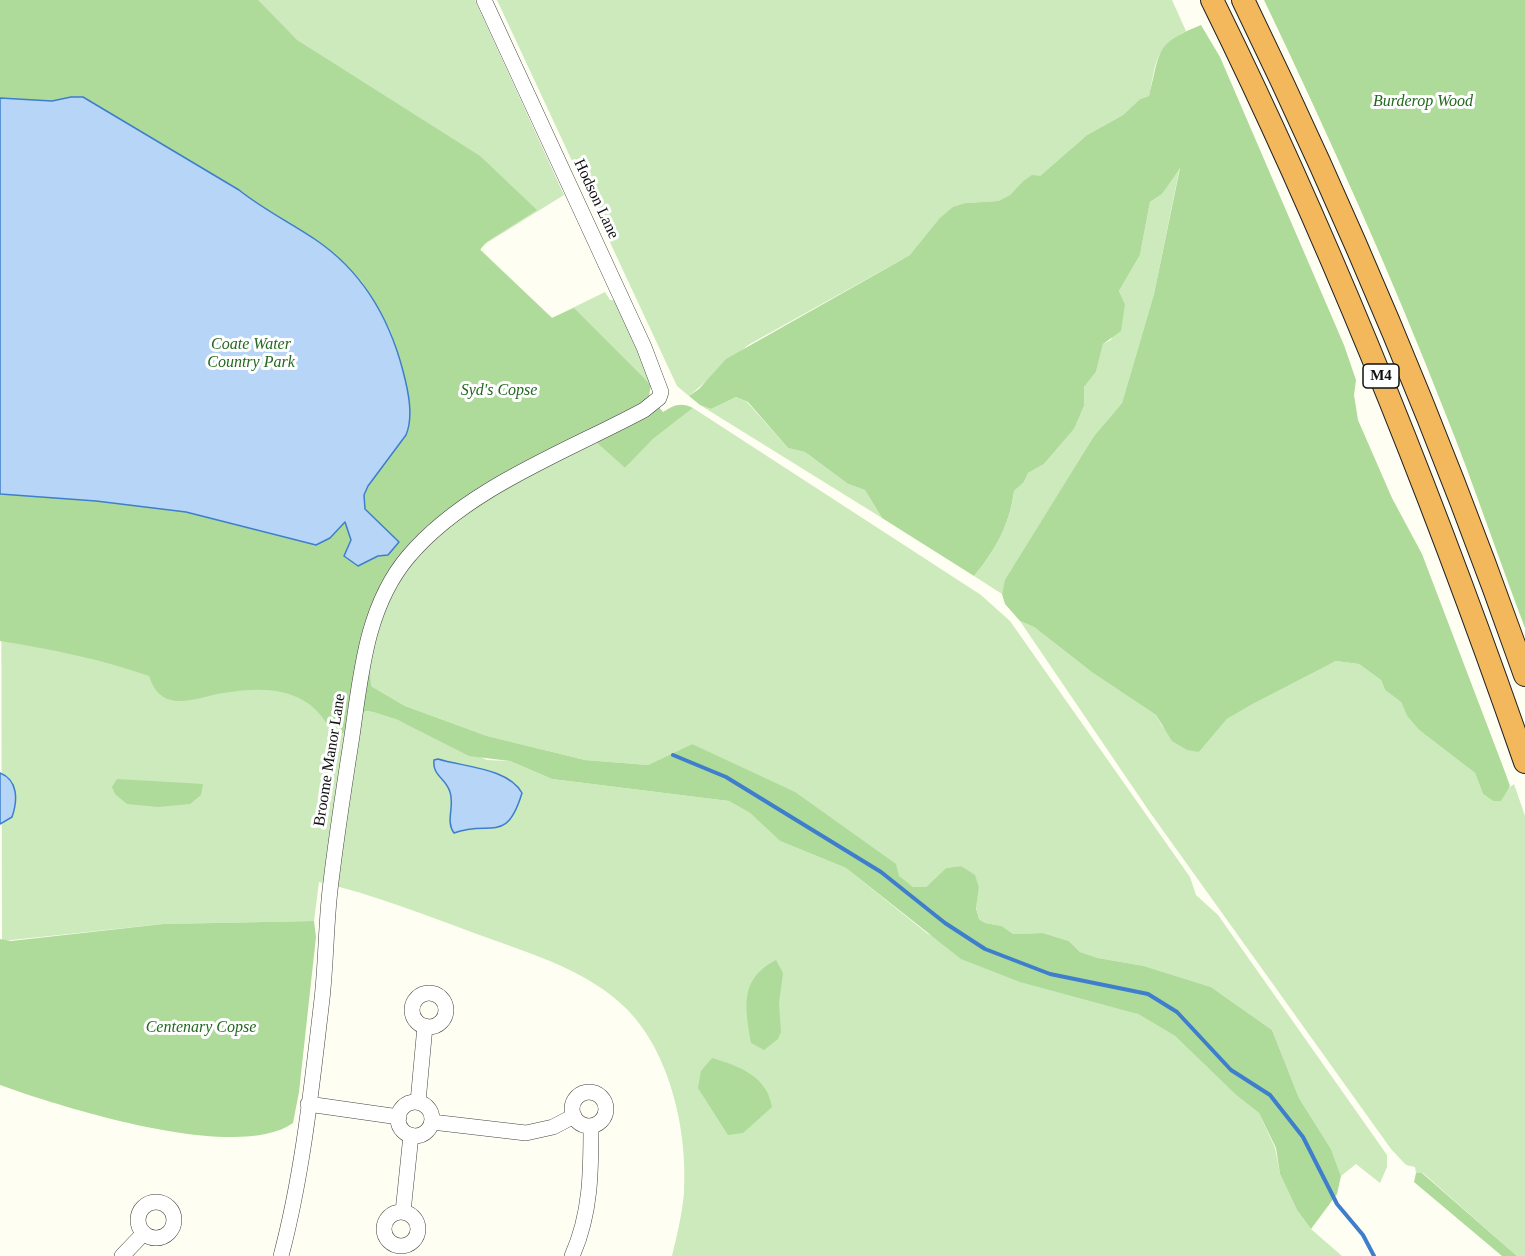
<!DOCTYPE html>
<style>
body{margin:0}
canvas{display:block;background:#fffef2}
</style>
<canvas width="1525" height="1256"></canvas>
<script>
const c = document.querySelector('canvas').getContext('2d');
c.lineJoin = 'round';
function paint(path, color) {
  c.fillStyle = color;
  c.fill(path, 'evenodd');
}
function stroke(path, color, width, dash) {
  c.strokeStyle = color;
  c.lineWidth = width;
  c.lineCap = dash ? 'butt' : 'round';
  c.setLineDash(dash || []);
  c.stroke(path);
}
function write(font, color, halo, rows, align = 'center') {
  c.font = font + ' "Times New Roman",serif';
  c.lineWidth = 6;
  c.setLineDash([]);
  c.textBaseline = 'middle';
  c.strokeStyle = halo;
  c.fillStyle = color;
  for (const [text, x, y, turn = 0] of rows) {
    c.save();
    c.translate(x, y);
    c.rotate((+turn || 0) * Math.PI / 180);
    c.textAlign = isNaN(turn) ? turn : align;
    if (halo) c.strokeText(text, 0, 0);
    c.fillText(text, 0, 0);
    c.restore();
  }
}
const green = new Path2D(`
 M 0,0 L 475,0 L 564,195 L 488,242 L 480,249 L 552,318 L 605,292 L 610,300 L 616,300 C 628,326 655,368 649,396 L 468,503 L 397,564 L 349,715 L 365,711 L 373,712 L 398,720 L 487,760 L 510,761 L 552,779 L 729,801 L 750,813 L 780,841 L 846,868 L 928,934 L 1138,1014 L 1175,1036 L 1236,1095 L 1259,1113 L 1275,1148 L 1280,1174 L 1297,1210 L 1311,1229 L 1342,1256 L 672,1256 C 677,1235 682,1215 684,1193 C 688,1129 669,1044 618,1001 C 579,967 523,951 474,933 C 423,914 372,894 319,882 L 314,921 L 163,924 L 2,941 Z
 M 497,0 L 1172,0 L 1186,31 C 1153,50 1157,61 1149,96 L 1140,99 L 1123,115 L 1087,135 L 1040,176 L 1022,182 L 1010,195 L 998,201 L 966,203 L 910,255 L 748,345 L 689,396 L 677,386 Z
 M 1180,166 L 1154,294 L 1122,403 L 1094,436 L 1006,580 L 1002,594 L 974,576 C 994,553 1011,522 1014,491 L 1024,482 L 1028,473 L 1044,464 L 1074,429 L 1084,406 L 1084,387 L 1096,372 L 1103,344 L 1111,340 L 1125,304 L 1119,291 L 1140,255 L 1150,202 L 1162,194 Z
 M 736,397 L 747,402 L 788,448 L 805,452 L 848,484 L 865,490 L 882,518 L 700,405 L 711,409 Z
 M 693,408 L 981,595 L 1010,621 L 1190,877 L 1196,895 L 1218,915 L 1387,1155 L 1387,1167 L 1380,1183 L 1356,1164 L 1341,1176 L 1331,1149 L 1299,1098 L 1272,1030 L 1211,987 L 1144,966 L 1098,958 L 1080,952 L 1069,941 L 1043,933 L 1013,934 L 1002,926 L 985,923 L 979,919 L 976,907 L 979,888 L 961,866 L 946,868 L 926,887 L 913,887 L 692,744 L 648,765 L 585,760 L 487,736 L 405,706 L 371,686 C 365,548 494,497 596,442 L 625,468 L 653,439 Z
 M 1020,621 L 1034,627 L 1093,673 L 1156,715 L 1162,726 L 1199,752 L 1227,719 L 1251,705 L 1336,661 L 1359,664 L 1381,680 L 1385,690 L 1401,702 L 1407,716 L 1419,730 L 1475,773 L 1483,794 L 1493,801 L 1501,801 L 1505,791 L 1514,784 L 1525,816 L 1525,1256 L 1517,1256 L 1423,1173 L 1416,1173 L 1415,1167 L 1406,1165 L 1391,1149 L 1149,811 Z`);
const forest = new Path2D(`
 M 0,0 L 258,0 L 297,40 L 480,156 L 537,210 L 485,243 L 480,250 L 552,318 L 574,308 L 644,378 L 651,386 L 649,395 L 663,412 C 674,405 681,402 693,408 L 653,439 L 625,468 L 596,442 C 495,497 364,549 371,686 L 405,706 L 487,736 L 585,760 L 648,765 L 692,744 L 795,792 L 896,864 L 899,876 L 913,887 L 926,887 L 946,868 L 961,866 L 975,875 L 979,888 L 976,908 L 979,919 L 985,923 L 1002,926 L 1013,934 L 1043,933 L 1069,941 L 1080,952 L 1098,958 L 1144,966 L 1211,987 L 1272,1030 L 1299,1098 L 1331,1149 L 1341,1176 L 1337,1194 L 1311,1229 L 1297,1210 L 1280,1174 L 1276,1148 L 1259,1113 L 1236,1095 L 1175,1036 L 1138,1014 L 1020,982 L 961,959 L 846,868 L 780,841 L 750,813 L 729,801 L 552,779 L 510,761 L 469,756 L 398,720 L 373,712 L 366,711 L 349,716 L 344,732 L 335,739 C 314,689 272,685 223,693 C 193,698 162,715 149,676 C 101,659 50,649 0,641 L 0,494 L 96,501 L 186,512 L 293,540 L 337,531 L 345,522 L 350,530 L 358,566 L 382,555 L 376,519 L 365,508 L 364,495 L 409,410 L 405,380 L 391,331 L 362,281 L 342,261 L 315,239 L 262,208 L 239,190 L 83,97 L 52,101 L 0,98 Z
 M 1264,0 L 1525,0 L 1525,628 C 1498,557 1474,485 1446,415 C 1391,274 1329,136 1264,0 Z
 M 1201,25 L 1220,57 L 1344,345 L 1356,380 L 1354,395 L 1358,420 L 1392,498 L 1422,554 L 1505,772 L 1510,786 L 1501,801 L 1493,801 L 1483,794 L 1475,773 L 1419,730 L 1407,716 L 1401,702 L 1385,690 L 1381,680 L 1359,664 L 1336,661 L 1251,705 L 1227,719 L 1199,752 L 1187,750 L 1172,741 L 1156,715 L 1093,673 L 1034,627 L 1020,621 L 1005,604 L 1002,594 L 1005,580 L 1094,436 L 1122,403 L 1154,294 L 1180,168 L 1162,194 L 1150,202 L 1140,255 L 1119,291 L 1125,304 L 1121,331 L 1103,344 L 1096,372 L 1084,387 L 1084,406 L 1074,429 L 1044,464 L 1028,473 L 1024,482 L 1014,491 C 1010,524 995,551 974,576 L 882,518 L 865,490 L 848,484 L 805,452 L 788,448 L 748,402 L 736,397 L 711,409 L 700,405 L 689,396 L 699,389 L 726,359 L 910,255 L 940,218 L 953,207 L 966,203 L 998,201 L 1010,195 L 1022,182 L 1032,175 L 1040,176 L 1087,135 L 1123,115 L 1140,99 L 1149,96 C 1161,50 1154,44 1201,25 Z
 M 117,779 L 203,784 L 201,795 L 190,804 L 158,807 L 127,804 L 115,794 L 112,787 Z
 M 314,921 L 316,937 L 299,1092 L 293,1123 C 237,1163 61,1107 0,1085 L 0,939 L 11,941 L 163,924 Z
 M 776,960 L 783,973 L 779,1003 L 781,1032 L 778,1039 L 764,1050 L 751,1043 C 745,1007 739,979 776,960 Z
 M 712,1058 C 739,1066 767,1076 772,1107 L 743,1133 L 728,1135 L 698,1088 L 701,1071 Z
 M 1416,1173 L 1422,1173 L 1517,1256 L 1502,1256 L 1414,1182 Z`);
const water = new Path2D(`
 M 71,97 L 83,97 L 239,190 C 264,210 291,223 316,240 C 363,272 389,317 403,371 C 408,390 414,416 406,435 L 368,486 L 364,495 L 365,509 L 399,542 L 388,555 L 378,556 L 358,566 L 344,556 L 351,540 L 345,522 L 330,538 L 316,545 L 186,512 L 96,501 L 0,494 L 0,98 L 52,101 Z
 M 438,759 C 464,767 508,768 522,793 C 506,846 490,819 454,833 C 445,821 455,806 450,792 C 446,778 432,776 434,760 Z
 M 0,773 C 18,780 18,800 12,817 L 0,824 Z`);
const stream = new Path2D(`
 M 673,755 L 726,777 L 881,872 L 945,923 L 985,949 L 1050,974 L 1148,994 L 1177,1012 L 1231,1070 L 1270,1095 L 1303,1137 L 1337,1204 L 1363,1235 L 1374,1256`);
const minor = new Path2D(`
 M412 1010a17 17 0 1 1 34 0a17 17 0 1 1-34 0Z
 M572 1109a17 17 0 1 1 34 0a17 17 0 1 1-34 0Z
 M 418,1102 L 425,1026
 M398 1119a17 17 0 1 1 34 0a17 17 0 1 1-34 0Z
 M 308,1104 L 399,1117
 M 432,1122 L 526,1133 L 553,1127 L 574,1116
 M138 1220a18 18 0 1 1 36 0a18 18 0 1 1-36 0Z
 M 403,1212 L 411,1135
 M384 1229a17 17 0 1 1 34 0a17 17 0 1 1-34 0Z
 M 122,1256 L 144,1233
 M 281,1256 C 303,1173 312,1084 322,999 C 326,963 326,926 330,890 C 336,838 344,787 352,736 C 361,674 366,607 408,557 C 466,488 566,452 644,410 L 659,398 L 661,392 L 644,347 L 484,0
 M 572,1256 C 591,1214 591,1171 591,1126`);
const highway = new Path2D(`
 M 1212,0 C 1334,247 1435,503 1525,762
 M 1243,0 C 1350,220 1444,445 1525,675`);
const shields = [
 [1381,376,36]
];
const shieldNames = [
 ["M4",1381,376]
];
const parkNames = [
 ["Burderop Wood",1423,102],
 ["Coate Water",251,345],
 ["Country Park",251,363],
 ["Syd's Copse",499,391],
 ["Centenary Copse",201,1028]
];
const streetNames = [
 ["Hodson Lane",596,199,65],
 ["Broome Manor Lane",330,760,-81]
];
paint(green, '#cceabb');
paint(forest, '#aedb9a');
paint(water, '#b7d5f6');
stroke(water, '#3e7ecd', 1.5);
stroke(stream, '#3e7ecd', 4);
stroke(minor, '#434343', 16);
stroke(highway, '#212121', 24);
stroke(minor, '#fff', 15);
stroke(highway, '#f3b85c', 22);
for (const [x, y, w] of shields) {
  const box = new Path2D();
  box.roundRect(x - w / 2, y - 12, w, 24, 4.5);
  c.fillStyle = '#fff';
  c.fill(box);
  stroke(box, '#101010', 1.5);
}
write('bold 15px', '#101010', null, shieldNames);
write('italic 16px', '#23681f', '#fff', parkNames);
write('16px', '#101010', '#fff', streetNames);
</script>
